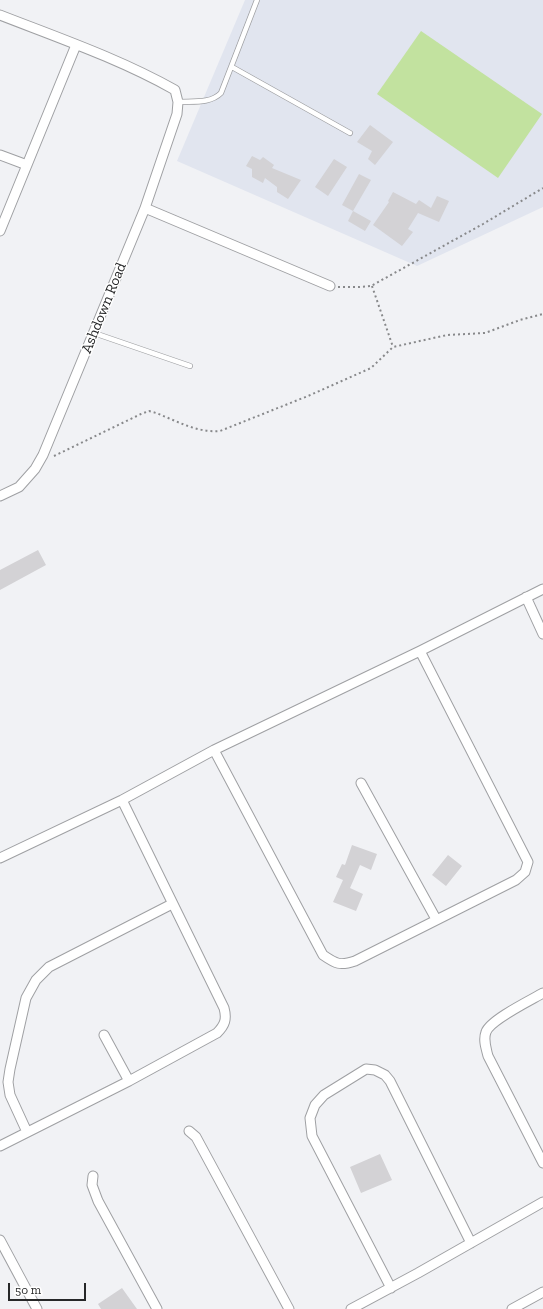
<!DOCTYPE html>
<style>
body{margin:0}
#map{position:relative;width:543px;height:1309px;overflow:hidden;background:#f1f2f5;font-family:"Zilla Slab",serif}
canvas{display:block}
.scale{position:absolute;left:8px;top:1283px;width:78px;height:18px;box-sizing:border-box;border:2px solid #262728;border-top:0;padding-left:5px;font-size:12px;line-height:14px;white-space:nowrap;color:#262728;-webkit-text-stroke:3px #fff;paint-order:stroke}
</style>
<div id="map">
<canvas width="543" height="1309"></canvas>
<div class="scale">50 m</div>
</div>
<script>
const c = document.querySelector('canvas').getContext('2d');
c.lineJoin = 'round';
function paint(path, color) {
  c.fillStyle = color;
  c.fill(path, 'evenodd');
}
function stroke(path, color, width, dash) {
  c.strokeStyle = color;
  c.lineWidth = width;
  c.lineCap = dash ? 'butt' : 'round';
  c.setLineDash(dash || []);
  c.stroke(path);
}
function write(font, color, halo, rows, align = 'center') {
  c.font = font + ' "Zilla Slab",serif';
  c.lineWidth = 3;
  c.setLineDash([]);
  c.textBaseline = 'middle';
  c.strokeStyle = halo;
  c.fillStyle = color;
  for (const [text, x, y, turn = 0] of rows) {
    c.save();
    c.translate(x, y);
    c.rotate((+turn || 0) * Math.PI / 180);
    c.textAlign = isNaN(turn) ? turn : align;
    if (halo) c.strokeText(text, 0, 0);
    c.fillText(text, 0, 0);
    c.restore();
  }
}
const built = new Path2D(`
 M 245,0 L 543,0 L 543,207 L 417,266 L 177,161 Z`);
const green = new Path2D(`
 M 421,31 L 542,114 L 498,178 L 377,94 Z`);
const building = new Path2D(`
 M 370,125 L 393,142 L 375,165 L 368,159 L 372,151 L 357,142 Z
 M 252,156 L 260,160 L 263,157 L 274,165 L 272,168 L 301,180 L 288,199 L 277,192 L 277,187 L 265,178 L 263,183 L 252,177 L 252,169 L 246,166 Z
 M 334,159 L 347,167 L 328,196 L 315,187 Z
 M 359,174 L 371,180 L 353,211 L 342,205 Z
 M 393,192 L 416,204 L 419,200 L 431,208 L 437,196 L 449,201 L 439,222 L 418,213 L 408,229 L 413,232 L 402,246 L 373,225 L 389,202 L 388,201 Z
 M 353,211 L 371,221 L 365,231 L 348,221 Z
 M 38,550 L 46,565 L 0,590 L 0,570 Z
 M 352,845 L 377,854 L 371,870 L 360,865 L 350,888 L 363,894 L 356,911 L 333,902 L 343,880 L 336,877 L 342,864 L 345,865 Z
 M 448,855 L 462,866 L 446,886 L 432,875 Z
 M 380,1154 L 392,1180 L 361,1193 L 350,1167 Z
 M 122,1288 L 137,1309 L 101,1309 L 98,1304 Z`);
const path = new Path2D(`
 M 372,286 L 393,347
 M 338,287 L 359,287 L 371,286 L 483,224 L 543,188
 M 54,456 L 141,414 L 149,411 L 156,413 C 177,421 197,433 220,431 L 308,396 L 371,368 L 393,347 L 447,335 L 485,333 L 520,320 L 543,314`);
const lane = new Path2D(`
 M 232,67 L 350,133
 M 178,102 C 193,101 210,104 221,93 L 257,0
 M 94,333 L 190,366`);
const street = new Path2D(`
 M 0,15 C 59,38 120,59 175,90 L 178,102 L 177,114 L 145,208 L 43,455 L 35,469 L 19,487 L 0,496
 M 0,155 L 27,165
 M 145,208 L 330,286
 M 0,231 L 76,45
 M 526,597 L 543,634
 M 214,750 L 323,955 C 336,964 340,966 355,961 L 516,880 L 525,872 L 528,862 L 420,651
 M 361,783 L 436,919
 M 0,858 L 122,800 L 214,750 L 420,651 L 543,589
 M 543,993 C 531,1000 490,1020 486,1032 C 483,1040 486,1048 488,1056 L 543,1163
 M 104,1035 L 129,1081
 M 189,1131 L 196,1137 L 289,1309
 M 27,1132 L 10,1095 L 8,1082 L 10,1069 L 26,998 L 36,980 L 49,967 L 172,904
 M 0,1146 L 129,1081 L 217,1033 C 225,1025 227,1019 224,1008 L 122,800
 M 93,1176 L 92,1185 L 98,1201 L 157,1309
 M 0,1240 L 37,1309
 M 391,1288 L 312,1136 L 310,1118 L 315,1105 L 324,1095 L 366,1069 L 375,1070 L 385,1075 L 390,1081 L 471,1243
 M 351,1309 L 418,1273 L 543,1202
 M 512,1309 L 543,1292`);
const streetNames = [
 ["Ashdown Road",104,308,-68]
];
paint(built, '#e1e5ef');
paint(green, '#c2e29f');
paint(building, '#d3d2d5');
stroke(lane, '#9fa0a3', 6);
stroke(street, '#9fa0a3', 11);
stroke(path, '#88898b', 2, [2, 3]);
stroke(lane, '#fff', 4.5);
stroke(street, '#fff', 9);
write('15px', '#262728', '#fff', streetNames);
</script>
